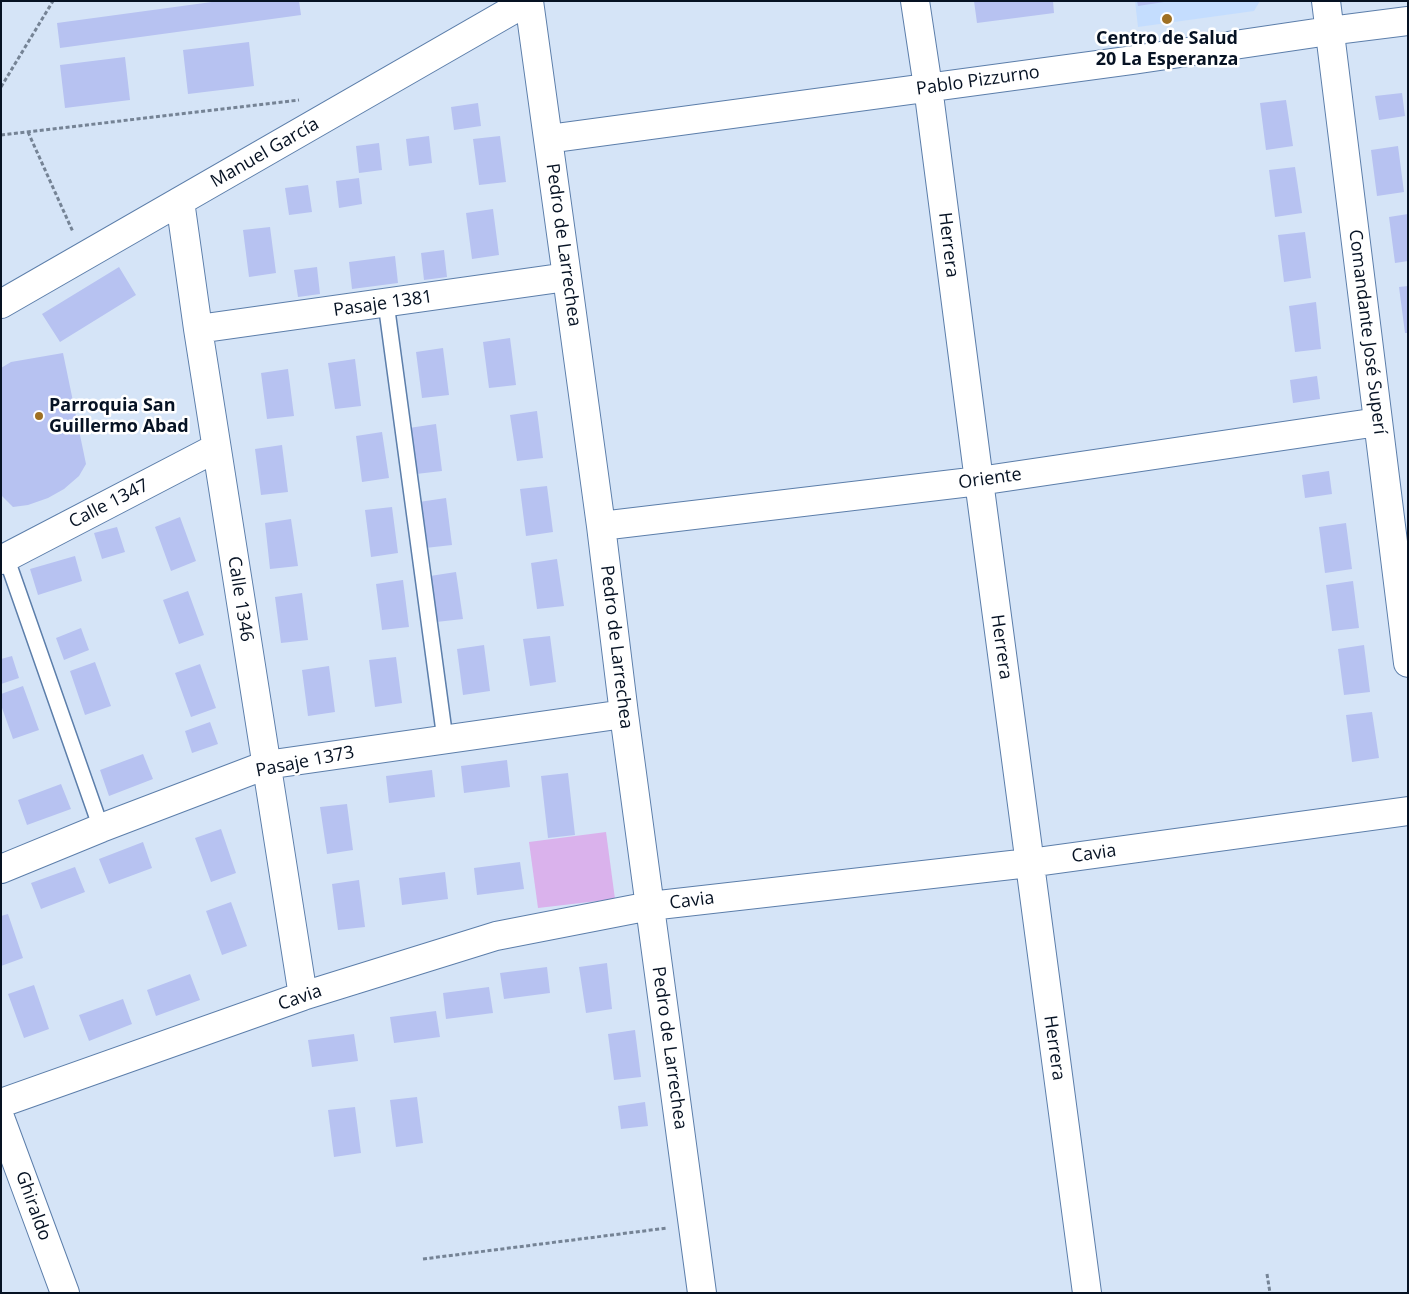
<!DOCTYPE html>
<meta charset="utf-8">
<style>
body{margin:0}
#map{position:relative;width:1409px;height:1294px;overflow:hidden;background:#d5e4f7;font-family:"Open Sans",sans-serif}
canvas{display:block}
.frame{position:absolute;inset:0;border:2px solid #061223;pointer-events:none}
</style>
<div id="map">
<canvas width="1409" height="1294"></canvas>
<div class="frame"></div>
</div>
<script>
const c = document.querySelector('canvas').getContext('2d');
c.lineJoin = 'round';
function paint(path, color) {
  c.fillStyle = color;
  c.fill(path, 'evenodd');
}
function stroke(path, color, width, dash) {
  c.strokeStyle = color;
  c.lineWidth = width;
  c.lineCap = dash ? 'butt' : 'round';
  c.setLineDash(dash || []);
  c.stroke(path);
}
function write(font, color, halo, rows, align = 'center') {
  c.font = font + ' "Open Sans",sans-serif';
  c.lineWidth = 5;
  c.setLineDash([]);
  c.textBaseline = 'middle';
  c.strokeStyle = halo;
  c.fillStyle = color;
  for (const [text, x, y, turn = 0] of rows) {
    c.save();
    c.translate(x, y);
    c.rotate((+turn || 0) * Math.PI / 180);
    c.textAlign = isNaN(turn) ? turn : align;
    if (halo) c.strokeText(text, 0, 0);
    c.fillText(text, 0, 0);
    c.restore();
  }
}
const built = new Path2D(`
 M 1135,1 L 1260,1 L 1254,11 L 1138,27 Z`);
const green = new Path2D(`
 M 606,832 L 615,899 L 538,908 L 529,842 Z`);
const building = new Path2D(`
 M 219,1 L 299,1 L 301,15 L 60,48 L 57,23 Z
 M 974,1 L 1053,1 L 1054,13 L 977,23 Z
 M 1137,1 L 1164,1 L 1164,2 L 1138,6 Z
 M 249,42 L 254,86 L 188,94 L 183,50 Z
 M 125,57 L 130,100 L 65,108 L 60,65 Z
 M 1402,93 L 1405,116 L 1379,120 L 1375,96 Z
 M 1286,100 L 1293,146 L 1266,150 L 1260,103 Z
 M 478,103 L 481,126 L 454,130 L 451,107 Z
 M 429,136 L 432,163 L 409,166 L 406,139 Z
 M 500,136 L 506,182 L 479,185 L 473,139 Z
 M 379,143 L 382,170 L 359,173 L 356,146 Z
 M 1398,146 L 1404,192 L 1377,196 L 1371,150 Z
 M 1295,167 L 1302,213 L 1275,217 L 1269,170 Z
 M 359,178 L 362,204 L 339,208 L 336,181 Z
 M 308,185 L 312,212 L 289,215 L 285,188 Z
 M 493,209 L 499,255 L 472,259 L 466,213 Z
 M 1408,214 L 1408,261 L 1395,263 L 1389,217 Z
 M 270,227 L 276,273 L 249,277 L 243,230 Z
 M 1305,232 L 1311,278 L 1284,282 L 1278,235 Z
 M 444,250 L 447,277 L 424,280 L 421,253 Z
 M 395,256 L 398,283 L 352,289 L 349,262 Z
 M 119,267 L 136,295 L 60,342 L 42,314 Z
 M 317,267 L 320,294 L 298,297 L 294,270 Z
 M 1408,286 L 1408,333 L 1405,333 L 1399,287 Z
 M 1316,302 L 1321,349 L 1295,352 L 1289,306 Z
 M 510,338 L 516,385 L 489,388 L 483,342 Z
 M 443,348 L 449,395 L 422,398 L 416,352 Z
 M 63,353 L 86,464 L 79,476 L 64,489 L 48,498 L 28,505 L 13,507 L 1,495 L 1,368 L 11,362 Z
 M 355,359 L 361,406 L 335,409 L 328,363 Z
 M 288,369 L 294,416 L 267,419 L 261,373 Z
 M 1317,376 L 1320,399 L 1293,403 L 1290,380 Z
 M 537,411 L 543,458 L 517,461 L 510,415 Z
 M 436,424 L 442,471 L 416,474 L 409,428 Z
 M 382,432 L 389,478 L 362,482 L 356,436 Z
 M 282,445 L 288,492 L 261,495 L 255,449 Z
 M 1329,471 L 1332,494 L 1305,498 L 1302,475 Z
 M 547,486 L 553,532 L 526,536 L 520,489 Z
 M 446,498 L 452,545 L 425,548 L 419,502 Z
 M 392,507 L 398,553 L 371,557 L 365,510 Z
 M 180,517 L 196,561 L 171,571 L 155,527 Z
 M 291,519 L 298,566 L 270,569 L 265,523 Z
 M 1346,523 L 1352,569 L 1325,573 L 1319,527 Z
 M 117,527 L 125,552 L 102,559 L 94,533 Z
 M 75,556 L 82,581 L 38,595 L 30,569 Z
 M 557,559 L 564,606 L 537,609 L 531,563 Z
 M 456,572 L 463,619 L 436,622 L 430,576 Z
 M 403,580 L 409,627 L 382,630 L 376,584 Z
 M 1353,581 L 1359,628 L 1332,631 L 1326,585 Z
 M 188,591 L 204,635 L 179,644 L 163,600 Z
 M 302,593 L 308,640 L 281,643 L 275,597 Z
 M 81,628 L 89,650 L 64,660 L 56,638 Z
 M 550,636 L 556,682 L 530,686 L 523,639 Z
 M 484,645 L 490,691 L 463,695 L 457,649 Z
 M 1364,645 L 1370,692 L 1344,695 L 1338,649 Z
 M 12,656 L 19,678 L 1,684 L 1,659 Z
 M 396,657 L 402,703 L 375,707 L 369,660 Z
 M 95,662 L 111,706 L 85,715 L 70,671 Z
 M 200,664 L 216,708 L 191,717 L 175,673 Z
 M 329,666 L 335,712 L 308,716 L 302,670 Z
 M 23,686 L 39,730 L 13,739 L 1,705 L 1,694 Z
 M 1372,712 L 1379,758 L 1352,762 L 1346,715 Z
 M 210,722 L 218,744 L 192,753 L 185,731 Z
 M 143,754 L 153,779 L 109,796 L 100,770 Z
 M 507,760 L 510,787 L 464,793 L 461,766 Z
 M 432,770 L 435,797 L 389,803 L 386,776 Z
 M 568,773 L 575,835 L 548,838 L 541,776 Z
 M 61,784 L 71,809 L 27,825 L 18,800 Z
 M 347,804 L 353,850 L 327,854 L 320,807 Z
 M 221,829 L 236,873 L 211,882 L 195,838 Z
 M 143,842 L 152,868 L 109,884 L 99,859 Z
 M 520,862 L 524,889 L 477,895 L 474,868 Z
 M 75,867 L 85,892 L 41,909 L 31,883 Z
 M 445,872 L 448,899 L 402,905 L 399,878 Z
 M 359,880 L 365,927 L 338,930 L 332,884 Z
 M 231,902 L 247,946 L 222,955 L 206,911 Z
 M 8,914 L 23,958 L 1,966 L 1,916 Z
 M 607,963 L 612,1009 L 586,1013 L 579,967 Z
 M 547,967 L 550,993 L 504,999 L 500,973 Z
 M 190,974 L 200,1000 L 156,1016 L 147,990 Z
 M 34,985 L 49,1029 L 24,1038 L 8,994 Z
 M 489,987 L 493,1013 L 446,1019 L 443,993 Z
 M 123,999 L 132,1024 L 89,1041 L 79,1015 Z
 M 436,1011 L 440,1037 L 394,1043 L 390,1017 Z
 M 635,1030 L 641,1077 L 614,1080 L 608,1034 Z
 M 354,1034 L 358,1061 L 312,1067 L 308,1040 Z
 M 417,1097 L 423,1143 L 396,1147 L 390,1100 Z
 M 645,1102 L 648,1126 L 621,1129 L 618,1106 Z
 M 355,1107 L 361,1153 L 334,1157 L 328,1110 Z`);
const path = new Path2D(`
 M 1,87 L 53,1
 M 28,132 L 73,232
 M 1,135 L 299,100
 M 423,1259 L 667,1228
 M 1267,1274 L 1270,1293`);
const lane = new Path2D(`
 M 386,303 L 445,739
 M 6,557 L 101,828`);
const street = new Path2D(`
 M 529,1 L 567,277 L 601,526 L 624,714 L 702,1293
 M 915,1 L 928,87 L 979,481 L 1087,1293
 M 1326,1 L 1408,663
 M 548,139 L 1133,60 L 1329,31 L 1408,21
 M 180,201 L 198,329 L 303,996
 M 1,304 L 528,1
 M 198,329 L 567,277
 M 601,526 L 979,481 L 1378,422
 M 1,560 L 216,448
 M 1,869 L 101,828 L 266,765 L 624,714
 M 1,1103 L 303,996 L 496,936 L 650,906 L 1029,863 L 1408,811
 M 1,1120 L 65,1293`);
const markers = [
 [1167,19,6,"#9f7023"],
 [39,416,5,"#9f7023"]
];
const poiNames = [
 ["Centro de Salud",1167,39],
 ["20 La Esperanza",1167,60],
 ["Parroquia San",49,406,"left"],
 ["Guillermo Abad",49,427,"left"]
];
const streetNames = [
 ["Pablo Pizzurno",978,81,-8],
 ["Manuel García",265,153,-30],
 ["Pedro de Larrechea",563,245,82],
 ["Herrera",948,245,83],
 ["Pasaje 1381",383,304,-8],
 ["Comandante José Superí",1367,332,83],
 ["Oriente",990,479,-8],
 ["Calle 1347",109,504,-27],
 ["Calle 1346",240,599,81],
 ["Pedro de Larrechea",616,647,83],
 ["Herrera",1001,647,82],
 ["Pasaje 1373",305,762,-11],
 ["Cavia",1094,854,-8],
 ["Cavia",692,901,-7],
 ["Cavia",300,998,-19],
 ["Pedro de Larrechea",669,1048,82],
 ["Herrera",1054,1048,82],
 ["Ghiraldo",33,1206,70]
];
paint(built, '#c4ddfe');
paint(green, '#dab2ec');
paint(building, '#b7c2f1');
stroke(lane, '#5c7eaa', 18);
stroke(street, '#5c7eaa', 30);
stroke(path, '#758395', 3, [4, 2.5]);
stroke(lane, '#fff', 15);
stroke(street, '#fff', 28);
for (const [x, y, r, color] of markers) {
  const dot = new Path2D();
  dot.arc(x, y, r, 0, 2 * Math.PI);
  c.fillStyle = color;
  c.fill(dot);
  stroke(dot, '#fff', 2);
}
write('bold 18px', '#061223', '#fff', poiNames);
write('18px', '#061223', '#fff', streetNames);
</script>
